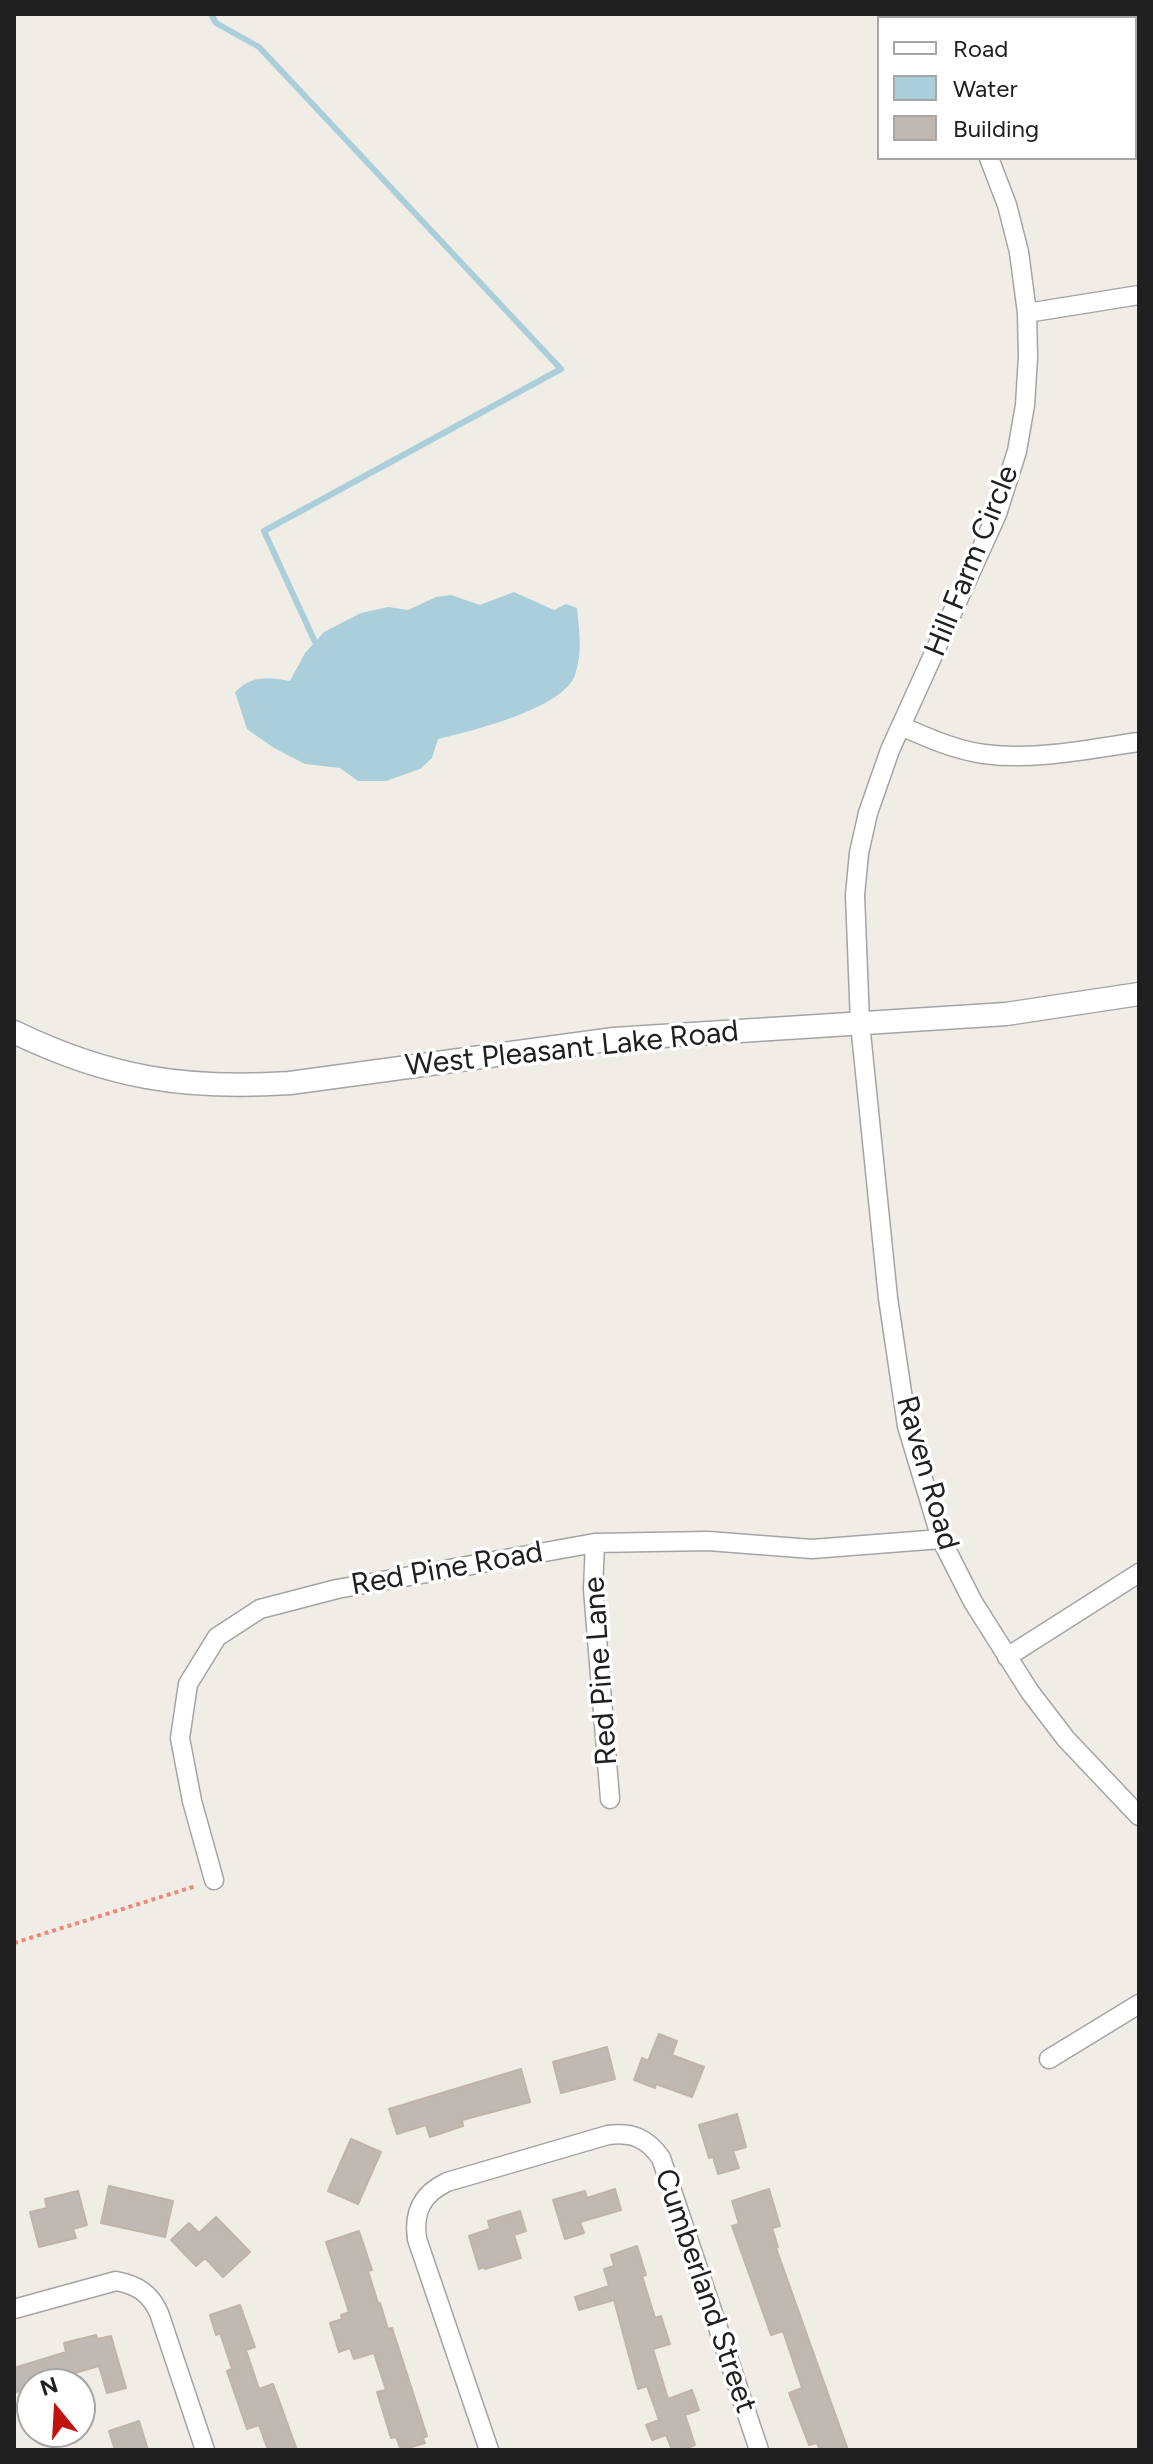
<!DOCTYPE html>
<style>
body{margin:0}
#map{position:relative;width:1153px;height:2464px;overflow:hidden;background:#f0ede7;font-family:Figtree,sans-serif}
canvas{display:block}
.frame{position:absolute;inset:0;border:16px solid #202020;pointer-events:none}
.legend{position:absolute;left:877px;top:16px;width:260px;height:144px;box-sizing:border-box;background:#fff;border:2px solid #a6a6a6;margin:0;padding:10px 14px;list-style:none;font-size:24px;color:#202020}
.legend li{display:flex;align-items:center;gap:16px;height:40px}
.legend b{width:40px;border:2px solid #a6a6a6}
.north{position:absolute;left:16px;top:2368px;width:80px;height:80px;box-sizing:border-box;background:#fff;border:2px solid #a6a6a6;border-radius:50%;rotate:342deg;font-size:22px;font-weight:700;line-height:32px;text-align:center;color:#202020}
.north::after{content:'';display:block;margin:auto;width:28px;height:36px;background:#c2120d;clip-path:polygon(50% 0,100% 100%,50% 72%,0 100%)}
</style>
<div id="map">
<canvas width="1153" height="2464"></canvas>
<div class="frame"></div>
<ul class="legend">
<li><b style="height:10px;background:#fff"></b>Road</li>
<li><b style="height:22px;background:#aaceda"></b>Water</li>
<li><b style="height:22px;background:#c0b9b3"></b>Building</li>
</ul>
<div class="north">N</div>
</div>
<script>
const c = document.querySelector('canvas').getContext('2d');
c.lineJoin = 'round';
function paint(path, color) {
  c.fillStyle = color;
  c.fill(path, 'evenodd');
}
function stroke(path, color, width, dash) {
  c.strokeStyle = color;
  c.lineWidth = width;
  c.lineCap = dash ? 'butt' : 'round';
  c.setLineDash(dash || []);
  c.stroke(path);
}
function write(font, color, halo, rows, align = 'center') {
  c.font = font + ' Figtree,sans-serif';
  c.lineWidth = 7;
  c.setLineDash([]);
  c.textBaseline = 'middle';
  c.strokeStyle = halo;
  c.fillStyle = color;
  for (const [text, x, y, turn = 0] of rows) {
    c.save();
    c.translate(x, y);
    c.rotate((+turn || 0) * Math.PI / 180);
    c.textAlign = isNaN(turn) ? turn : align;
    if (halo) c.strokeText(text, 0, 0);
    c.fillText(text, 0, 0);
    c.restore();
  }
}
const water = new Path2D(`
 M 514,592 L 554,610 L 566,604 L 577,608 C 579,631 583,652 575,675 C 563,709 471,731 438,739 L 432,758 L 420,769 L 386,781 L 358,781 L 340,768 L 305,764 L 274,748 L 247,729 L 235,692 C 252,675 267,677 290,681 L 305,653 L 324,632 L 361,613 L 388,607 L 408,610 L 436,597 L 451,595 L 480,605 Z`);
const stream = new Path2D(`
 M 211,14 L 216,23 L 259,47 L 561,369 L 264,531 L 315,642`);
const building = new Path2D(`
 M 659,2034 L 677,2041 L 672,2055 L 704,2067 L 692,2097 L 656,2084 L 655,2088 L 634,2080 L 642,2058 L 648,2061 Z
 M 607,2047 L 615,2079 L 561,2093 L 553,2062 Z
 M 521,2069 L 530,2102 L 462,2120 L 463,2126 L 430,2137 L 426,2125 L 397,2134 L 389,2109 Z
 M 737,2114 L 746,2147 L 733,2151 L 739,2168 L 718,2174 L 713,2157 L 709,2158 L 699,2125 Z
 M 351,2139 L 381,2152 L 358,2204 L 328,2191 Z
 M 109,2186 L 173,2201 L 165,2237 L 101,2223 Z
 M 615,2189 L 621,2210 L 580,2222 L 584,2233 L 565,2239 L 553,2200 L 585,2191 L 587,2198 Z
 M 769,2189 L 780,2226 L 772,2228 L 778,2247 L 776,2248 L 848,2450 L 820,2450 L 817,2443 L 809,2445 L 789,2393 L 802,2388 L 783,2331 L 771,2335 L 732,2226 L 739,2224 L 732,2201 Z
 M 78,2191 L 87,2225 L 73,2229 L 76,2238 L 39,2247 L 30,2212 L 47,2208 L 45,2199 Z
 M 520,2211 L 526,2231 L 514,2235 L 521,2258 L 485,2269 L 484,2267 L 479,2269 L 469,2236 L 490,2229 L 488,2221 Z
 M 216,2217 L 250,2252 L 223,2277 L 205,2258 L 196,2266 L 171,2240 L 189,2223 L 199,2233 Z
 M 359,2231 L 372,2270 L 368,2271 L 378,2303 L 380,2303 L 388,2329 L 392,2328 L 427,2436 L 423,2438 L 425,2443 L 401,2450 L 396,2437 L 391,2438 L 377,2392 L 386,2390 L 374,2353 L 354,2359 L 350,2348 L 339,2352 L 330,2323 L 342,2319 L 341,2315 L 349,2312 L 326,2242 Z
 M 637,2246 L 646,2275 L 642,2276 L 655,2318 L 661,2316 L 670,2344 L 653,2349 L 668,2399 L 692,2390 L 699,2410 L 685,2415 L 695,2445 L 682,2450 L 672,2450 L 666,2435 L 652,2440 L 646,2425 L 659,2420 L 647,2386 L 638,2389 L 614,2300 L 579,2310 L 575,2297 L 609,2286 L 604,2269 L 614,2266 L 611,2255 Z
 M 240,2305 L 255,2347 L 246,2350 L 259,2389 L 273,2384 L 297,2450 L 268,2450 L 259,2425 L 247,2429 L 227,2371 L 232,2369 L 220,2333 L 216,2335 L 210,2315 Z
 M 96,2335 L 97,2339 L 111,2336 L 126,2388 L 107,2393 L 99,2366 L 57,2378 L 59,2384 L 32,2384 L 32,2387 L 14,2393 L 14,2368 L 66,2352 L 64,2343 Z
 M 139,2421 L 148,2450 L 115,2450 L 109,2431 Z`);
const path = new Path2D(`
 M 14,1943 L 196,1886`);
const minor = new Path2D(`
 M 898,14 L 901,18
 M 989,158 L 1007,205 L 1019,252 L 1027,313 L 1028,357 L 1025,405 L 1017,451 L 997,514 L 890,750 L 868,813 L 859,853 L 855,895 L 860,1023 L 888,1298 L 907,1426 L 941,1539 L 973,1602 L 1030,1692 L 1066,1739 L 1139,1816
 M 1027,313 L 1139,295
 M 901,726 C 928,738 955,750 984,754 C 1035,761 1088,749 1139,742
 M 595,1543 L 593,1589 L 610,1799
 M 1007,1657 L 1139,1573
 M 214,1880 L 192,1801 L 180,1738 L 188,1684 L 217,1637 L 260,1609 L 337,1589 L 595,1543 L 708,1541 L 812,1549 L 941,1539
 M 1049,2059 L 1139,2004
 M 14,2309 L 116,2281 C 137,2285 150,2293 159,2313 L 205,2450
 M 489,2450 L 417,2239 C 413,2212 422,2194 447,2182 L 608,2135 C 632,2132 647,2138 661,2158 L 759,2450`);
const tertiary = new Path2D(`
 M 14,1032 C 109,1078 186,1090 290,1083 L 614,1039 L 1006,1014 L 1139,994`);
const streetNames = [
 ["Hill Farm Circle",972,561,-68],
 ["West Pleasant Lake Road",572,1049,-6],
 ["Raven Road",927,1473,74],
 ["Red Pine Road",447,1569,-10],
 ["Red Pine Lane",601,1671,-94],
 ["Cumberland Street",705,2291,71]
];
paint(water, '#aaceda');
stroke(stream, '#aaceda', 6);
paint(building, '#c0b9b3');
stroke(building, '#c0b4aa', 2);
stroke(minor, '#a4a4a4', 21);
stroke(tertiary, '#a4a4a4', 25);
stroke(path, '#f18676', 4, [4, 4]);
stroke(minor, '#fff', 18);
stroke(tertiary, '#fff', 22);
write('30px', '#202020', '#fff', streetNames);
</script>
